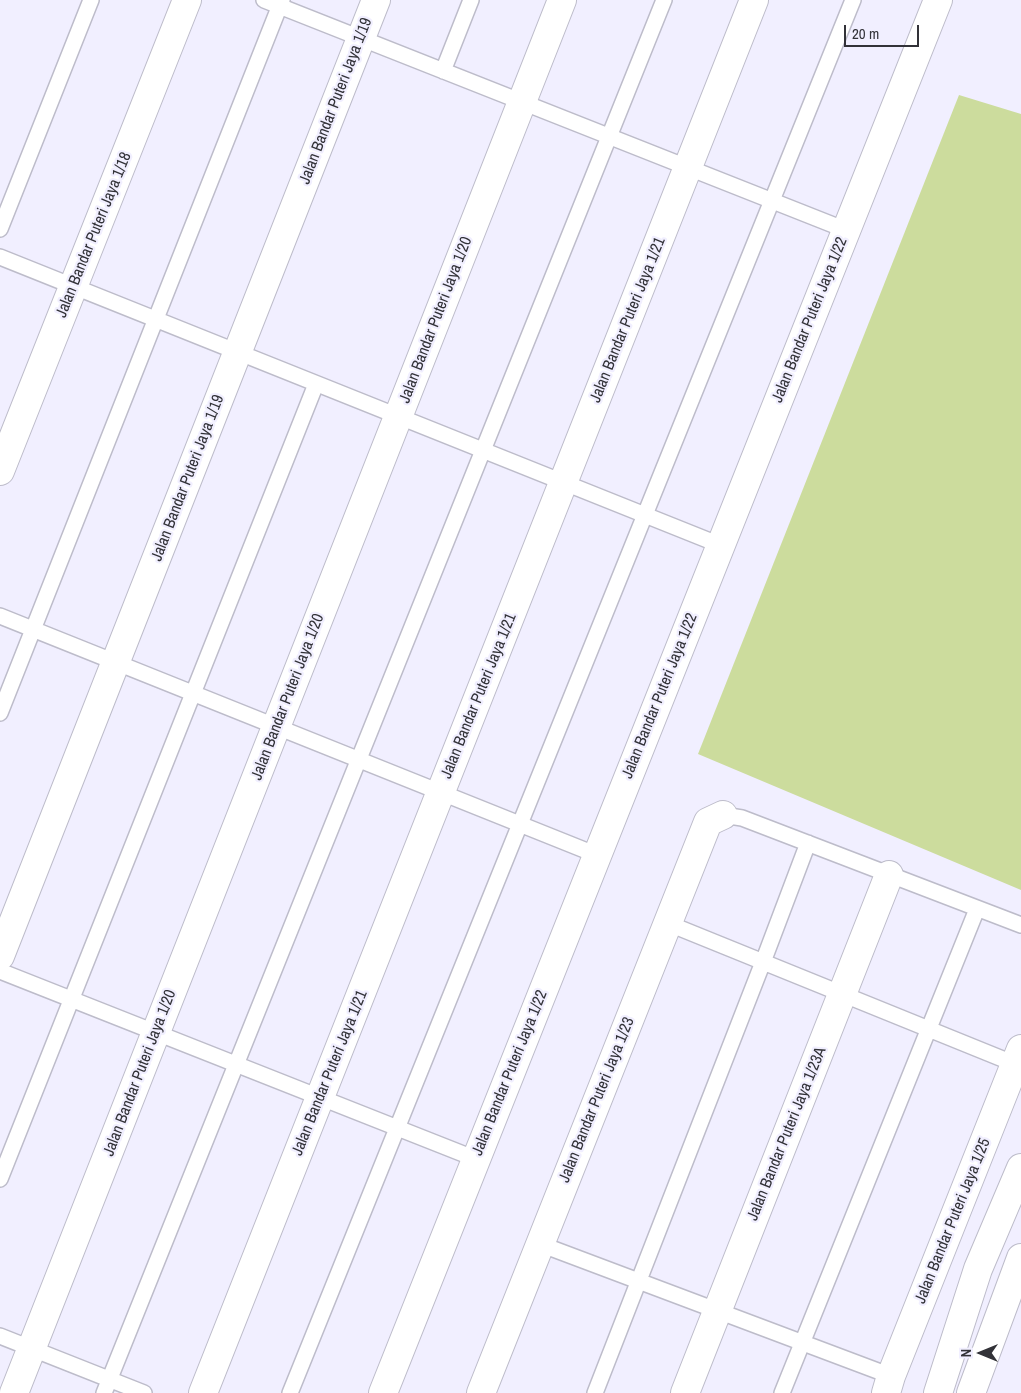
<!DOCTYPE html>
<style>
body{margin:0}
#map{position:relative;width:1021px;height:1393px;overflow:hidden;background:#f1efff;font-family:"Archivo Narrow",sans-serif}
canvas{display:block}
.north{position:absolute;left:956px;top:1328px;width:50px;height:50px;-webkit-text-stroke:4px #f1efff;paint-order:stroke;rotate:270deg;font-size:14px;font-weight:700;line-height:20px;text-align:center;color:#323238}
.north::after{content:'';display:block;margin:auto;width:18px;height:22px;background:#323238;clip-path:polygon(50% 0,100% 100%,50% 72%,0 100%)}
.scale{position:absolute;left:844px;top:25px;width:75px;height:22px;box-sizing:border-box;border:2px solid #323238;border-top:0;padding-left:6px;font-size:15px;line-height:18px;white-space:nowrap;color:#323238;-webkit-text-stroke:4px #f1efff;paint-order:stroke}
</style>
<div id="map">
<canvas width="1021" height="1393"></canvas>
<div class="north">N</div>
<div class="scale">20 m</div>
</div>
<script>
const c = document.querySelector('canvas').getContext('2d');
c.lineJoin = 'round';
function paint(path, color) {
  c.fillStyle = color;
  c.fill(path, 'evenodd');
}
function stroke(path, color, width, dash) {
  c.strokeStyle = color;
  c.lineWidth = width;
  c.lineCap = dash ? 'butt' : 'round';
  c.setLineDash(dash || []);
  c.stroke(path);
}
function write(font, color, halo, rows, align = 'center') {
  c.font = font + ' "Archivo Narrow",sans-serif';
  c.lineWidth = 4.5;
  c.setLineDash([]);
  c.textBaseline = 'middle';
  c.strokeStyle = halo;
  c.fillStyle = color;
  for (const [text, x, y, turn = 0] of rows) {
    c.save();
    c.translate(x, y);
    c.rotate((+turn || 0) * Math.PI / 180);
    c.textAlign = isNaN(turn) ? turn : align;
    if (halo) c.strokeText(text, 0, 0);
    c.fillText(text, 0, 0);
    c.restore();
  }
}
const green = new Path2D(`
 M 959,95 L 1021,114 L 1021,890 L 698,754 Z`);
const service = new Path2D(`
 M 264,0 L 846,230
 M 443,71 L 471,0
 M 0,229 L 91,0
 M 0,257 L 720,545
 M 0,616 L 597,855
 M 0,713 L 282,0
 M 723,815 L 742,818 L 1021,925
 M 667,923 L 1015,1064
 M 0,971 L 476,1159
 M 0,1179 L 316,384
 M 540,1244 L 891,1376
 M 0,1336 L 144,1393
 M 104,1393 L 664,0
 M 290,1393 L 853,0
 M 595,1393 L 763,962 L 808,843
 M 782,1393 L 977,909`);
const minor = new Path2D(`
 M 0,471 L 187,0
 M 0,956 L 376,0
 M 14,1393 L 562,0
 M 203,1393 L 754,0
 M 383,1393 L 938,0
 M 481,1393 L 708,822 L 723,815
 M 685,1393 L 889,875
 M 886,1393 L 891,1376 L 1021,1049`);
const tertiary = new Path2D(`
 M 938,1393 L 978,1269 L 1021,1168
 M 971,1393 L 1021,1258`);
const streetNames = [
 ["Jalan Bandar Puteri Jaya 1/19",336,101,-69],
 ["Jalan Bandar Puteri Jaya 1/18",94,235,-68],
 ["Jalan Bandar Puteri Jaya 1/20",436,320,-69],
 ["Jalan Bandar Puteri Jaya 1/21",628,320,-68],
 ["Jalan Bandar Puteri Jaya 1/22",810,320,-68],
 ["Jalan Bandar Puteri Jaya 1/19",188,478,-69],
 ["Jalan Bandar Puteri Jaya 1/21",479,696,-68],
 ["Jalan Bandar Puteri Jaya 1/22",660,696,-68],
 ["Jalan Bandar Puteri Jaya 1/20",288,697,-69],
 ["Jalan Bandar Puteri Jaya 1/20",140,1073,-69],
 ["Jalan Bandar Puteri Jaya 1/21",330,1073,-68],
 ["Jalan Bandar Puteri Jaya 1/22",510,1073,-68],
 ["Jalan Bandar Puteri Jaya 1/23",597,1100,-68],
 ["Jalan Bandar Puteri Jaya 1/23A",787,1134,-68],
 ["Jalan Bandar Puteri Jaya 1/25",953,1221,-68]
];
paint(green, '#ccdc9d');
stroke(service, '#bdbcca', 18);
stroke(minor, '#bdbcca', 30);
stroke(tertiary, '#bdbcca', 30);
stroke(service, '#fff', 15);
stroke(minor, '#fff', 28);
stroke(tertiary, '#fff', 28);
write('16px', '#323238', '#f1efff', streetNames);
</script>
